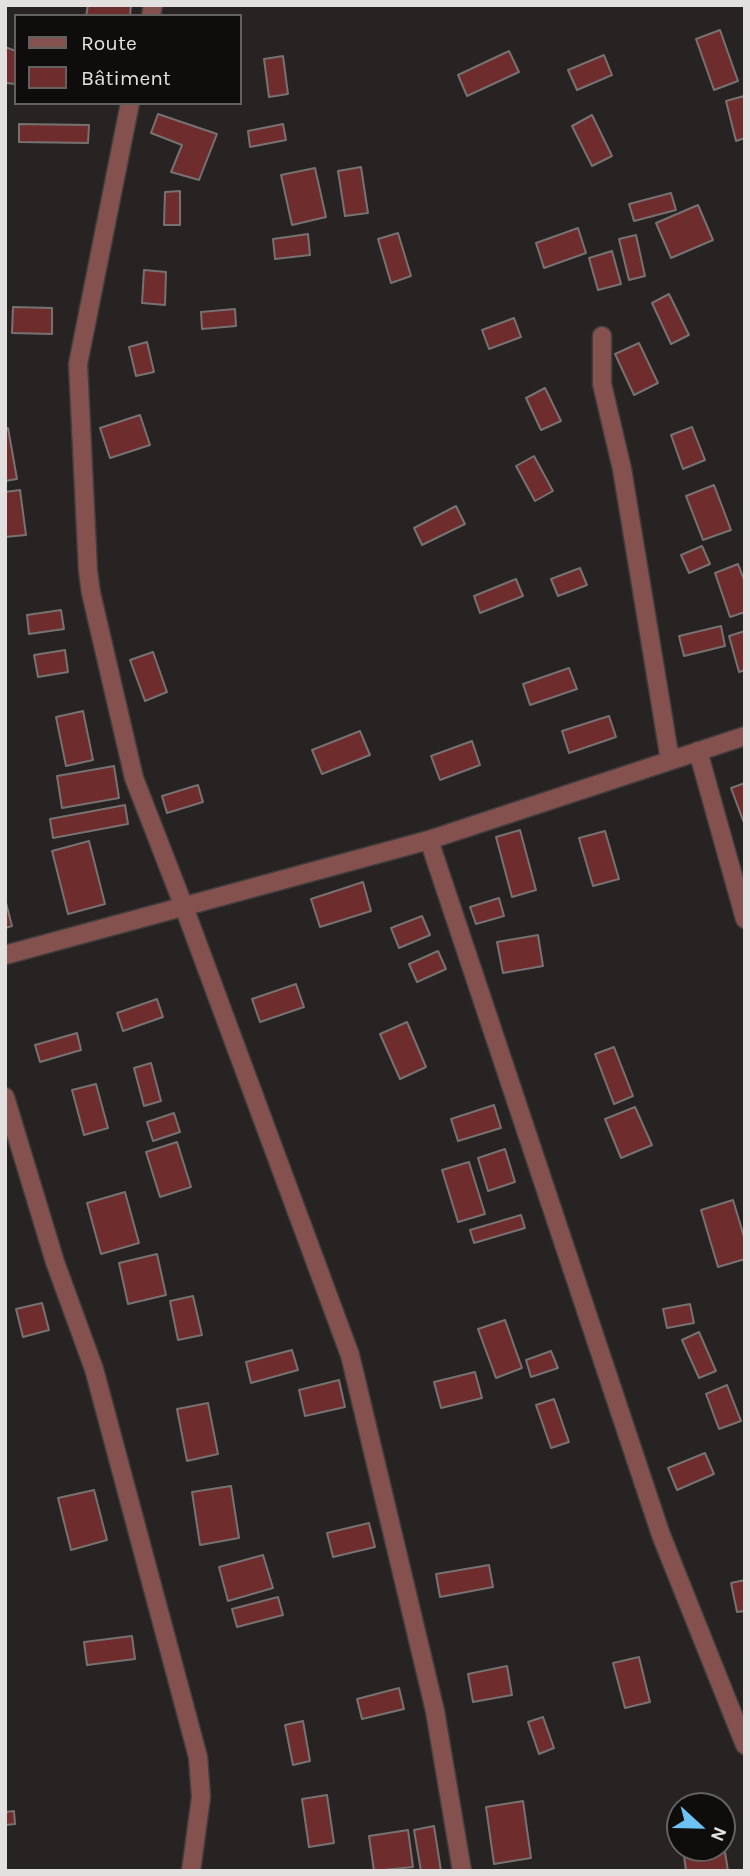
<!DOCTYPE html>
<meta charset="utf-8">
<style>
body{margin:0}
#map{position:relative;width:750px;height:1876px;overflow:hidden;background:#272322;font-family:Karla,sans-serif}
canvas{display:block}
.frame{position:absolute;inset:0;border:7px solid #e3e1e0;pointer-events:none}
.legend{position:absolute;left:14px;top:14px;width:228px;height:91px;box-sizing:border-box;background:#0e0d0c;border:2px solid #636261;margin:0;padding:9px 12px;list-style:none;font-size:21px;color:#e3e1e0}
.legend li{display:flex;align-items:center;gap:14px;height:35px}
.legend b{width:35px;border:2px solid #636261}
.north{position:absolute;left:666px;top:1792px;width:70px;height:70px;box-sizing:border-box;background:#0e0d0c;border:2px solid #636261;border-radius:50%;rotate:112deg;font-size:19px;font-weight:700;line-height:28px;text-align:center;color:#e3e1e0}
.north::after{content:'';display:block;margin:auto;width:24px;height:32px;background:#6ec2f3;clip-path:polygon(50% 0,100% 100%,50% 72%,0 100%)}
</style>
<div id="map">
<canvas width="750" height="1876"></canvas>
<div class="frame"></div>
<ul class="legend">
<li><b style="height:9px;background:#84514e"></b>Route</li>
<li><b style="height:19px;background:#6f2c2c"></b>Bâtiment</li>
</ul>
<div class="north">N</div>
</div>
<script>
const c = document.querySelector('canvas').getContext('2d');
c.lineJoin = 'round';
function paint(path, color) {
  c.fillStyle = color;
  c.fill(path, 'evenodd');
}
function stroke(path, color, width, dash) {
  c.strokeStyle = color;
  c.lineWidth = width;
  c.lineCap = dash ? 'butt' : 'round';
  c.setLineDash(dash || []);
  c.stroke(path);
}
const building = new Path2D(`
 M 88,5 L 131,5 L 130,16 L 86,16 Z
 M 720,30 L 738,81 L 714,90 L 696,39 Z
 M 5,47 L 16,51 L 16,84 L 5,83 Z
 M 509,51 L 519,72 L 467,96 L 458,75 Z
 M 604,55 L 612,75 L 577,90 L 568,70 Z
 M 283,56 L 288,94 L 269,97 L 264,59 Z
 M 744,96 L 745,138 L 736,141 L 726,101 Z
 M 158,114 L 217,134 L 199,180 L 171,172 L 182,145 L 151,133 Z
 M 592,115 L 612,156 L 592,166 L 572,126 Z
 M 19,124 L 89,125 L 88,143 L 19,142 Z
 M 283,124 L 286,140 L 250,147 L 248,131 Z
 M 361,167 L 368,213 L 345,216 L 338,171 Z
 M 315,168 L 326,217 L 292,225 L 281,175 Z
 M 180,191 L 180,225 L 164,225 L 165,192 Z
 M 671,193 L 676,210 L 634,221 L 629,204 Z
 M 698,205 L 713,240 L 671,258 L 656,223 Z
 M 578,228 L 586,253 L 544,268 L 536,243 Z
 M 398,233 L 411,276 L 391,283 L 378,239 Z
 M 308,234 L 310,255 L 275,259 L 273,239 Z
 M 636,235 L 645,276 L 629,280 L 619,239 Z
 M 612,251 L 621,284 L 598,290 L 589,258 Z
 M 144,270 L 166,272 L 165,305 L 142,303 Z
 M 669,294 L 689,335 L 671,344 L 652,303 Z
 M 13,307 L 52,308 L 52,334 L 12,333 Z
 M 235,309 L 236,326 L 202,329 L 201,312 Z
 M 514,318 L 521,337 L 489,349 L 482,330 Z
 M 147,342 L 154,372 L 136,376 L 129,347 Z
 M 639,343 L 658,383 L 634,395 L 615,354 Z
 M 545,388 L 561,421 L 541,430 L 526,398 Z
 M 140,415 L 150,445 L 110,458 L 100,428 Z
 M 692,427 L 705,460 L 683,469 L 671,435 Z
 M 8,428 L 17,479 L 5,481 L 5,429 Z
 M 534,456 L 553,491 L 535,501 L 516,466 Z
 M 714,485 L 731,530 L 703,540 L 686,496 Z
 M 20,490 L 26,535 L 5,537 L 5,492 Z
 M 456,506 L 465,524 L 422,545 L 414,528 Z
 M 702,546 L 710,564 L 689,573 L 681,555 Z
 M 738,564 L 745,582 L 745,612 L 730,617 L 715,573 Z
 M 580,568 L 587,585 L 558,596 L 551,579 Z
 M 516,579 L 523,596 L 480,613 L 474,596 Z
 M 61,610 L 64,629 L 29,634 L 27,615 Z
 M 721,626 L 725,646 L 684,656 L 679,636 Z
 M 745,631 L 745,670 L 739,672 L 729,636 Z
 M 65,650 L 68,672 L 38,677 L 34,655 Z
 M 153,652 L 167,692 L 145,701 L 130,660 Z
 M 569,668 L 577,689 L 530,705 L 523,684 Z
 M 83,711 L 93,760 L 66,766 L 56,717 Z
 M 609,716 L 616,737 L 569,753 L 562,731 Z
 M 360,731 L 370,755 L 322,774 L 312,750 Z
 M 472,741 L 480,765 L 440,780 L 431,756 Z
 M 114,766 L 119,798 L 62,808 L 57,776 Z
 M 745,783 L 745,823 L 744,823 L 731,788 Z
 M 198,785 L 203,802 L 167,813 L 162,796 Z
 M 125,805 L 128,824 L 53,838 L 50,819 Z
 M 520,830 L 536,890 L 512,897 L 496,837 Z
 M 605,831 L 619,879 L 593,886 L 579,838 Z
 M 89,841 L 105,904 L 68,914 L 52,851 Z
 M 363,882 L 371,911 L 320,927 L 311,899 Z
 M 499,898 L 504,916 L 476,924 L 470,907 Z
 M 5,899 L 12,926 L 5,928 Z
 M 422,916 L 430,935 L 399,948 L 391,928 Z
 M 538,935 L 543,966 L 503,973 L 497,942 Z
 M 438,951 L 446,969 L 417,982 L 409,964 Z
 M 296,984 L 304,1007 L 260,1022 L 252,999 Z
 M 157,999 L 163,1017 L 123,1031 L 117,1013 Z
 M 407,1022 L 426,1067 L 400,1079 L 380,1034 Z
 M 77,1033 L 81,1050 L 40,1062 L 35,1045 Z
 M 614,1047 L 633,1096 L 614,1104 L 595,1054 Z
 M 151,1063 L 161,1101 L 144,1106 L 134,1068 Z
 M 96,1084 L 108,1128 L 84,1135 L 72,1090 Z
 M 494,1105 L 501,1128 L 458,1141 L 451,1119 Z
 M 635,1107 L 652,1145 L 621,1158 L 605,1119 Z
 M 174,1113 L 180,1132 L 153,1141 L 147,1122 Z
 M 177,1142 L 191,1187 L 160,1197 L 146,1152 Z
 M 505,1149 L 515,1182 L 488,1191 L 478,1158 Z
 M 469,1162 L 485,1214 L 458,1222 L 442,1170 Z
 M 125,1192 L 139,1243 L 101,1254 L 87,1203 Z
 M 733,1200 L 745,1240 L 745,1259 L 718,1267 L 701,1210 Z
 M 521,1215 L 525,1228 L 474,1243 L 470,1230 Z
 M 157,1254 L 166,1295 L 128,1304 L 119,1263 Z
 M 193,1296 L 202,1335 L 178,1340 L 170,1301 Z
 M 42,1303 L 49,1330 L 23,1337 L 16,1309 Z
 M 690,1304 L 694,1323 L 667,1328 L 663,1309 Z
 M 505,1320 L 522,1368 L 496,1378 L 478,1329 Z
 M 699,1332 L 716,1371 L 699,1378 L 682,1340 Z
 M 292,1350 L 298,1370 L 251,1383 L 246,1362 Z
 M 551,1351 L 558,1368 L 531,1377 L 526,1360 Z
 M 475,1372 L 482,1398 L 441,1408 L 434,1382 Z
 M 339,1380 L 345,1407 L 305,1416 L 299,1390 Z
 M 727,1385 L 741,1421 L 719,1429 L 706,1394 Z
 M 554,1399 L 569,1442 L 551,1448 L 536,1405 Z
 M 208,1403 L 218,1454 L 187,1461 L 177,1409 Z
 M 705,1453 L 714,1474 L 677,1490 L 668,1468 Z
 M 231,1486 L 239,1538 L 200,1545 L 192,1492 Z
 M 94,1490 L 107,1540 L 71,1550 L 58,1498 Z
 M 369,1523 L 375,1547 L 333,1557 L 327,1533 Z
 M 263,1555 L 273,1588 L 228,1601 L 219,1567 Z
 M 489,1565 L 493,1587 L 440,1597 L 436,1574 Z
 M 745,1580 L 745,1611 L 737,1612 L 731,1583 Z
 M 278,1597 L 283,1615 L 237,1627 L 232,1609 Z
 M 132,1636 L 135,1659 L 87,1665 L 84,1642 Z
 M 639,1657 L 650,1702 L 625,1708 L 613,1663 Z
 M 507,1666 L 512,1695 L 473,1702 L 468,1674 Z
 M 399,1688 L 404,1709 L 362,1719 L 357,1699 Z
 M 543,1717 L 554,1748 L 539,1754 L 528,1722 Z
 M 303,1721 L 310,1761 L 293,1765 L 285,1725 Z
 M 327,1795 L 334,1843 L 309,1847 L 302,1799 Z
 M 523,1801 L 531,1858 L 494,1864 L 486,1807 Z
 M 14,1811 L 15,1824 L 5,1825 L 5,1812 Z
 M 434,1826 L 441,1871 L 421,1871 L 414,1830 Z
 M 408,1830 L 413,1867 L 374,1871 L 369,1836 Z
 M 722,1833 L 728,1871 L 686,1871 L 683,1848 L 722,1848 Z`);
const minor = new Path2D(`
 M 151,16 L 153,5
 M 130,103 L 78,364 L 88,571 L 91,593 L 134,778 L 184,907 L 350,1355 L 435,1711 L 462,1871
 M 602,336 L 602,384 L 622,469 L 670,760
 M 698,751 L 745,919
 M 429,840 L 661,1535 L 745,1745
 M 5,955 L 429,840 L 745,736
 M 5,1097 L 55,1262 L 94,1369 L 198,1757 L 201,1797 L 191,1871`);
paint(building, '#6f2c2c');
stroke(building, '#777272', 2);
stroke(minor, '#413e3d', 21);
stroke(minor, '#84514e', 18);
</script>
